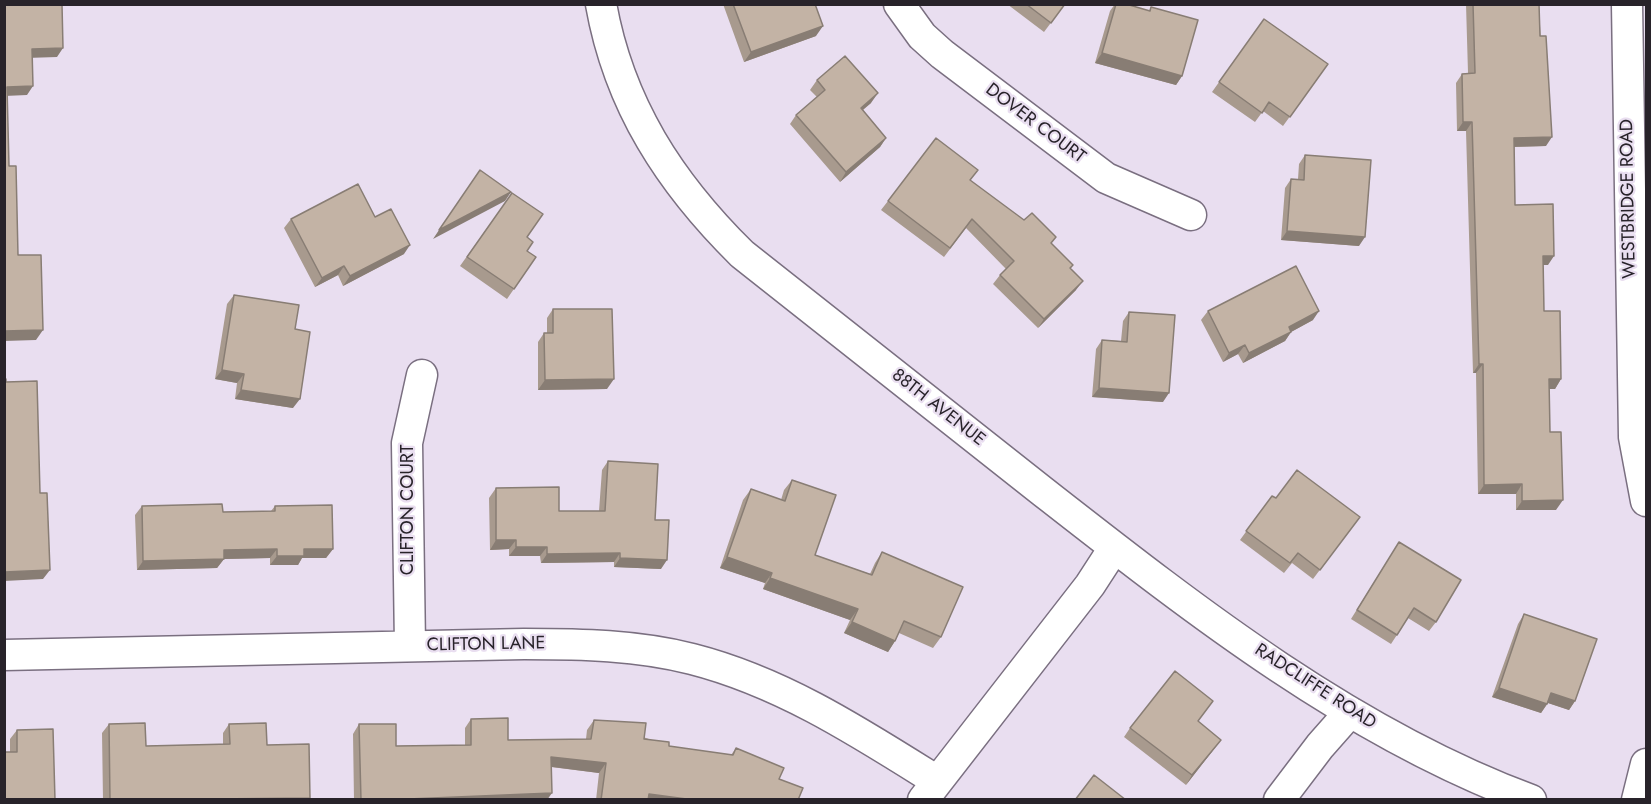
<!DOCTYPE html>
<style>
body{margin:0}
#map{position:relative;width:1651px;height:804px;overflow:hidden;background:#e9def0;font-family:Jost,sans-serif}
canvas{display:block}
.frame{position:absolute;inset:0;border:6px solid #28232a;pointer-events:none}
</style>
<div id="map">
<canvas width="1651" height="804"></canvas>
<div class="frame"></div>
</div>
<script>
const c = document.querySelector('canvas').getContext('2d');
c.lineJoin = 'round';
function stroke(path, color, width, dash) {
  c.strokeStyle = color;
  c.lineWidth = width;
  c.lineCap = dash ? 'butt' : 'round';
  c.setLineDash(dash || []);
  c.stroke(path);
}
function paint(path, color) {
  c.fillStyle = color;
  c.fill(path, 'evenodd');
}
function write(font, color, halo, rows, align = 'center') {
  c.font = font + ' Jost,sans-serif';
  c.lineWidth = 4.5;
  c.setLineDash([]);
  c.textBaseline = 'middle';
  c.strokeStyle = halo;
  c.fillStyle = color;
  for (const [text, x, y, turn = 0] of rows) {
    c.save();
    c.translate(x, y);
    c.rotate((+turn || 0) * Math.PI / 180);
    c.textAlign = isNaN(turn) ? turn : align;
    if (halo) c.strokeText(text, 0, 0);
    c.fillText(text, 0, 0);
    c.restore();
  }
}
const minor = new Path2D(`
 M 601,4 C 619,105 670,183 742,254 C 842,333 942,412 1042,491 C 1193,609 1350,733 1531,800
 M 899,4 L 922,36 L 942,54 L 1106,178 L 1191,215
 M 1627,4 L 1634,437 L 1646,501
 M 410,646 L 407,443 L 422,375
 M 4,655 L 524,644 C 580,644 638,645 692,659 C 782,682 859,732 937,781
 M 923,800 L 1090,585 L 1114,548
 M 1279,800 L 1320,746 L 1350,712
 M 1637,800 L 1646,764`);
const wall = new Path2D(`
 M 723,4 L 815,4 L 816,36 L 744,62 Z
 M 1007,4 L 1065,4 L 1044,32 Z
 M 1115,4 L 1126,4 L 1149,11 L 1151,7 L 1182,76 L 1176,85 L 1095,63 L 1110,11 Z
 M 1466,4 L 1539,4 L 1546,146 L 1514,147 L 1515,205 L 1548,265 L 1543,265 L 1544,311 L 1561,379 L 1555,389 L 1549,389 L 1550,432 L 1556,510 L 1516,510 L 1516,494 L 1478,494 L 1476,373 L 1473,373 L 1466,131 L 1457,131 L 1456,83 L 1462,74 L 1468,73 Z
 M 1264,19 L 1328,64 L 1283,126 L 1263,111 L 1255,122 L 1212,92 Z
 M 817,80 L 871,103 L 863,110 L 886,138 L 880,147 L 840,182 L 790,124 L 796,115 L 817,97 L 810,90 Z
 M 1305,155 L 1359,246 L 1281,240 L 1285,188 L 1291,179 L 1298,179 L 1299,164 Z
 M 971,181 L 1052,244 L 1073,265 L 1071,268 L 1076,290 L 1038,328 L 993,284 L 1000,275 L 1006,269 L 966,228 L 944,257 L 881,210 L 888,201 Z
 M 512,193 L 527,237 L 527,251 L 536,257 L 507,299 L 460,266 Z
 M 375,217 L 404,254 L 343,286 L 338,275 L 315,287 L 284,228 L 291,219 Z
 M 234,295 L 295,329 L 293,408 L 235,399 L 237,383 L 215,379 L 227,304 Z
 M 553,309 L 607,389 L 538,390 L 538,342 L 544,333 L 547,333 L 547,318 Z
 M 1208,311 L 1313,320 L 1291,332 L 1285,341 L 1243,363 L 1238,354 L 1223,362 L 1201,320 Z
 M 1129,312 L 1163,402 L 1092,397 L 1096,349 L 1102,340 L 1121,341 L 1123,321 Z
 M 608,461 L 655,520 L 661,569 L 614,567 L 614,562 L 541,563 L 540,556 L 509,556 L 509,549 L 490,550 L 489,498 L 496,488 L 559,511 L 599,511 L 602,470 Z
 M 792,480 L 815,555 L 870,574 L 875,563 L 882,552 L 941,637 L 933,648 L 899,633 L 895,641 L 888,652 L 844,633 L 850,620 L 763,589 L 765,583 L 720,568 L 743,500 L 751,489 L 781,500 L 784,490 Z
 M 1272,496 L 1276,498 L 1353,526 L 1313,579 L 1292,563 L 1284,573 L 1240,540 Z
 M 142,506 L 223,512 L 271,511 L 275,506 L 333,549 L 326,558 L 302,558 L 298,565 L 270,565 L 270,558 L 224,559 L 217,568 L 137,570 L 135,515 Z
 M 1399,542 L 1436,622 L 1429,631 L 1408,618 L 1391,644 L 1351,619 Z
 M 1524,614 L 1575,701 L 1569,710 L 1548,703 L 1541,713 L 1492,697 L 1518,624 Z
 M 471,719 L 508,740 L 586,739 L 587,730 L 594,720 L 669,746 L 731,755 L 736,748 L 779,779 L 798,800 L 596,800 L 599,773 L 551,767 L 547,800 L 354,800 L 353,734 L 359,724 L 396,746 L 465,745 L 465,728 Z
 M 1198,722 L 1214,749 L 1186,785 L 1124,737 L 1130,728 Z
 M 109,724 L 146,746 L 223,744 L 223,733 L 229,724 L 267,745 L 310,798 L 309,800 L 103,800 L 102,733 Z
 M 17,730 L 55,800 L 10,752 L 10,739 Z`);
const shadedWall = new Path2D(`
 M 823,26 L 816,36 L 744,62 L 751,52 Z
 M 63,48 L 57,57 L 26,58 L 32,49 Z
 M 1102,53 L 1182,76 L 1176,85 L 1095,63 Z
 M 33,86 L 27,95 L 4,96 L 7,87 Z
 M 878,93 L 871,103 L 854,117 L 861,108 Z
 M 1463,122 L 1472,122 L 1466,131 L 1457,131 Z
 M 1552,137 L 1546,146 L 1508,147 L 1514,138 Z
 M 886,138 L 880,147 L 840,182 L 846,172 Z
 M 511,192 L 505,201 L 433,239 L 439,230 Z
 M 1287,231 L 1365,237 L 1359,246 L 1281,240 Z
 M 410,245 L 404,254 L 343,286 L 350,276 Z
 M 1543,256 L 1554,256 L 1548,265 L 1536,265 Z
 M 344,266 L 338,275 L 315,287 L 322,278 Z
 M 1083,281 L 1076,290 L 1038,328 L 1044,319 Z
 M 1319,311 L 1313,320 L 1291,332 L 1285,341 L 1243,363 L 1249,353 L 1289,327 Z
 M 43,330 L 36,340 L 4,341 L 4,331 Z
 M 1245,345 L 1238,354 L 1223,362 L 1229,353 Z
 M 1479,364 L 1483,364 L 1476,373 L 1473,373 Z
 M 222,370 L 244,374 L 237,383 L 215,379 Z
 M 614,379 L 607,389 L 538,390 L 545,380 Z
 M 1549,379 L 1561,379 L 1555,389 L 1542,389 Z
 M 1099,388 L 1169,393 L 1163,402 L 1092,397 Z
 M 241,390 L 300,399 L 293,408 L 235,399 Z
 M 1522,484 L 1516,494 L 1478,494 L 1484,485 Z
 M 1563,500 L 1556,510 L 1516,510 L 1522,501 Z
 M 496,540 L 516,540 L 509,549 L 490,550 Z
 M 516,547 L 547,547 L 540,556 L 509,556 Z
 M 277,549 L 270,558 L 224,559 L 217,568 L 137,570 L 143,561 L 224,550 Z
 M 304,549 L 333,549 L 326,558 L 302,558 L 298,565 L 270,565 L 277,556 Z
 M 620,553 L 614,562 L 541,563 L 547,554 Z
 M 727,557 L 772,573 L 765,583 L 720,568 Z
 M 620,558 L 667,560 L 661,569 L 614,567 Z
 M 50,570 L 43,579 L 4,581 L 4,572 Z
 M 770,578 L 858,609 L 850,620 L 763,589 Z
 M 852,622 L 895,641 L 888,652 L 844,633 Z
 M 1499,688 L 1547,704 L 1541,713 L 1492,697 Z
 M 1551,693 L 1575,701 L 1569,710 L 1545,702 Z
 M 1221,740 L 1186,785 L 1192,775 Z
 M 551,757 L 606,763 L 599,773 L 545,766 Z
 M 552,793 L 547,800 L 384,800 Z
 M 649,794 L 694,800 L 645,800 Z
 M 310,798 L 309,800 L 158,800 Z`);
const building = new Path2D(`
 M 4,4 L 62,4 L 63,48 L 32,49 L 33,86 L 7,87 L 9,166 L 16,166 L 18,255 L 41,255 L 43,330 L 4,331 Z
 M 733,4 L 815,4 L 823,26 L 751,52 Z
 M 1026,4 L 1065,4 L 1051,23 Z
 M 1116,4 L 1126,4 L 1150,11 L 1151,7 L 1198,20 L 1182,76 L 1102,53 Z
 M 1473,4 L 1539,4 L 1540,36 L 1546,36 L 1552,137 L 1514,138 L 1515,205 L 1553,204 L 1554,256 L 1543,256 L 1544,311 L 1560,311 L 1561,379 L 1549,379 L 1550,432 L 1561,432 L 1563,500 L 1522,501 L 1522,484 L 1484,485 L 1483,364 L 1479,364 L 1472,122 L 1463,122 L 1462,74 L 1475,73 Z
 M 1264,19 L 1328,64 L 1290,117 L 1269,102 L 1262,113 L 1219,82 Z
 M 845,56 L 878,93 L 861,108 L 886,138 L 846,172 L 796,115 L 825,90 L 817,80 Z
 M 936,138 L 978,170 L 970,180 L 1024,220 L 1032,213 L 1056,237 L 1051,243 L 1073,265 L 1070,268 L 1083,281 L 1044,319 L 1000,275 L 1014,261 L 972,219 L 950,248 L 888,201 Z
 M 1305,155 L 1371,160 L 1365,237 L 1287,231 L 1291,179 L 1304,180 Z
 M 480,170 L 511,192 L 439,230 Z
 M 358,184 L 375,217 L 391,209 L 410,245 L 350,276 L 344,266 L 322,278 L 291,219 Z
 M 512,193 L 543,214 L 527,237 L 533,242 L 527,251 L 536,257 L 514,289 L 467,257 Z
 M 1296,266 L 1319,311 L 1289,327 L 1291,332 L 1249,353 L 1245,345 L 1229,353 L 1208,311 Z
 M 234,295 L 299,305 L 295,329 L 310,332 L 300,399 L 241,390 L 244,374 L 222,370 Z
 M 553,309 L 612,309 L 614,379 L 545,380 L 544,333 L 553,333 Z
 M 1129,312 L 1175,315 L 1169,393 L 1099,388 L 1102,340 L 1127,342 Z
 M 4,379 L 6,379 L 6,382 L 37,381 L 40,493 L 47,493 L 50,570 L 4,572 Z
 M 608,461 L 658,464 L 655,520 L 669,520 L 667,560 L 620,558 L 620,553 L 547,554 L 547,547 L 516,547 L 516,540 L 496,540 L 496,488 L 559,487 L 559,511 L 605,511 Z
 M 1297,470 L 1360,517 L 1320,570 L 1298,553 L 1290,563 L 1246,531 L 1272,496 L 1276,498 Z
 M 792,480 L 836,495 L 815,555 L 872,575 L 882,552 L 963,587 L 941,637 L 904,621 L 895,641 L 852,622 L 858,609 L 770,578 L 772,573 L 727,557 L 751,489 L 785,501 Z
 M 222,504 L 223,512 L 275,511 L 275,506 L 332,505 L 333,549 L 304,549 L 304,556 L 277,556 L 277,549 L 224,550 L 224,559 L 143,561 L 142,506 Z
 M 1399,542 L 1461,580 L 1436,622 L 1414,608 L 1397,635 L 1357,610 Z
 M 1524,614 L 1597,639 L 1575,701 L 1551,693 L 1547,704 L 1499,688 Z
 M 1175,671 L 1213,701 L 1198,721 L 1221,740 L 1192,775 L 1130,728 Z
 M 508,718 L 508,740 L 591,739 L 594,720 L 646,723 L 644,739 L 669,742 L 669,746 L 733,755 L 736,748 L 784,768 L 779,779 L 803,788 L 798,800 L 694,800 L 649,794 L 648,800 L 601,800 L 606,763 L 551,757 L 552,793 L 384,800 L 361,800 L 359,724 L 396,724 L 396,746 L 471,745 L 471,719 Z
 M 145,723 L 146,746 L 230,744 L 229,724 L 266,723 L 267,745 L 309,744 L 310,798 L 110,800 L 109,724 Z
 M 53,729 L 55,800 L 4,800 L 4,752 L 17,752 L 17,730 Z
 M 1094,775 L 1126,800 L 1075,800 Z`);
const streetNames = [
 ["DOVER COURT",1035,124,37],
 ["WESTBRIDGE ROAD",1629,199,-91],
 ["88TH AVENUE",938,408,38],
 ["CLIFTON COURT",409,510,-90],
 ["CLIFTON LANE",486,645,-1],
 ["RADCLIFFE ROAD",1315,687,33]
];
stroke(minor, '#7a6f80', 33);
stroke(minor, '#fff', 30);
paint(wall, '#a89a8e');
paint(shadedWall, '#887d74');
paint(building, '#c3b3a5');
stroke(building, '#887d74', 1.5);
write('18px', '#28232a', '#e9def0', streetNames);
</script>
